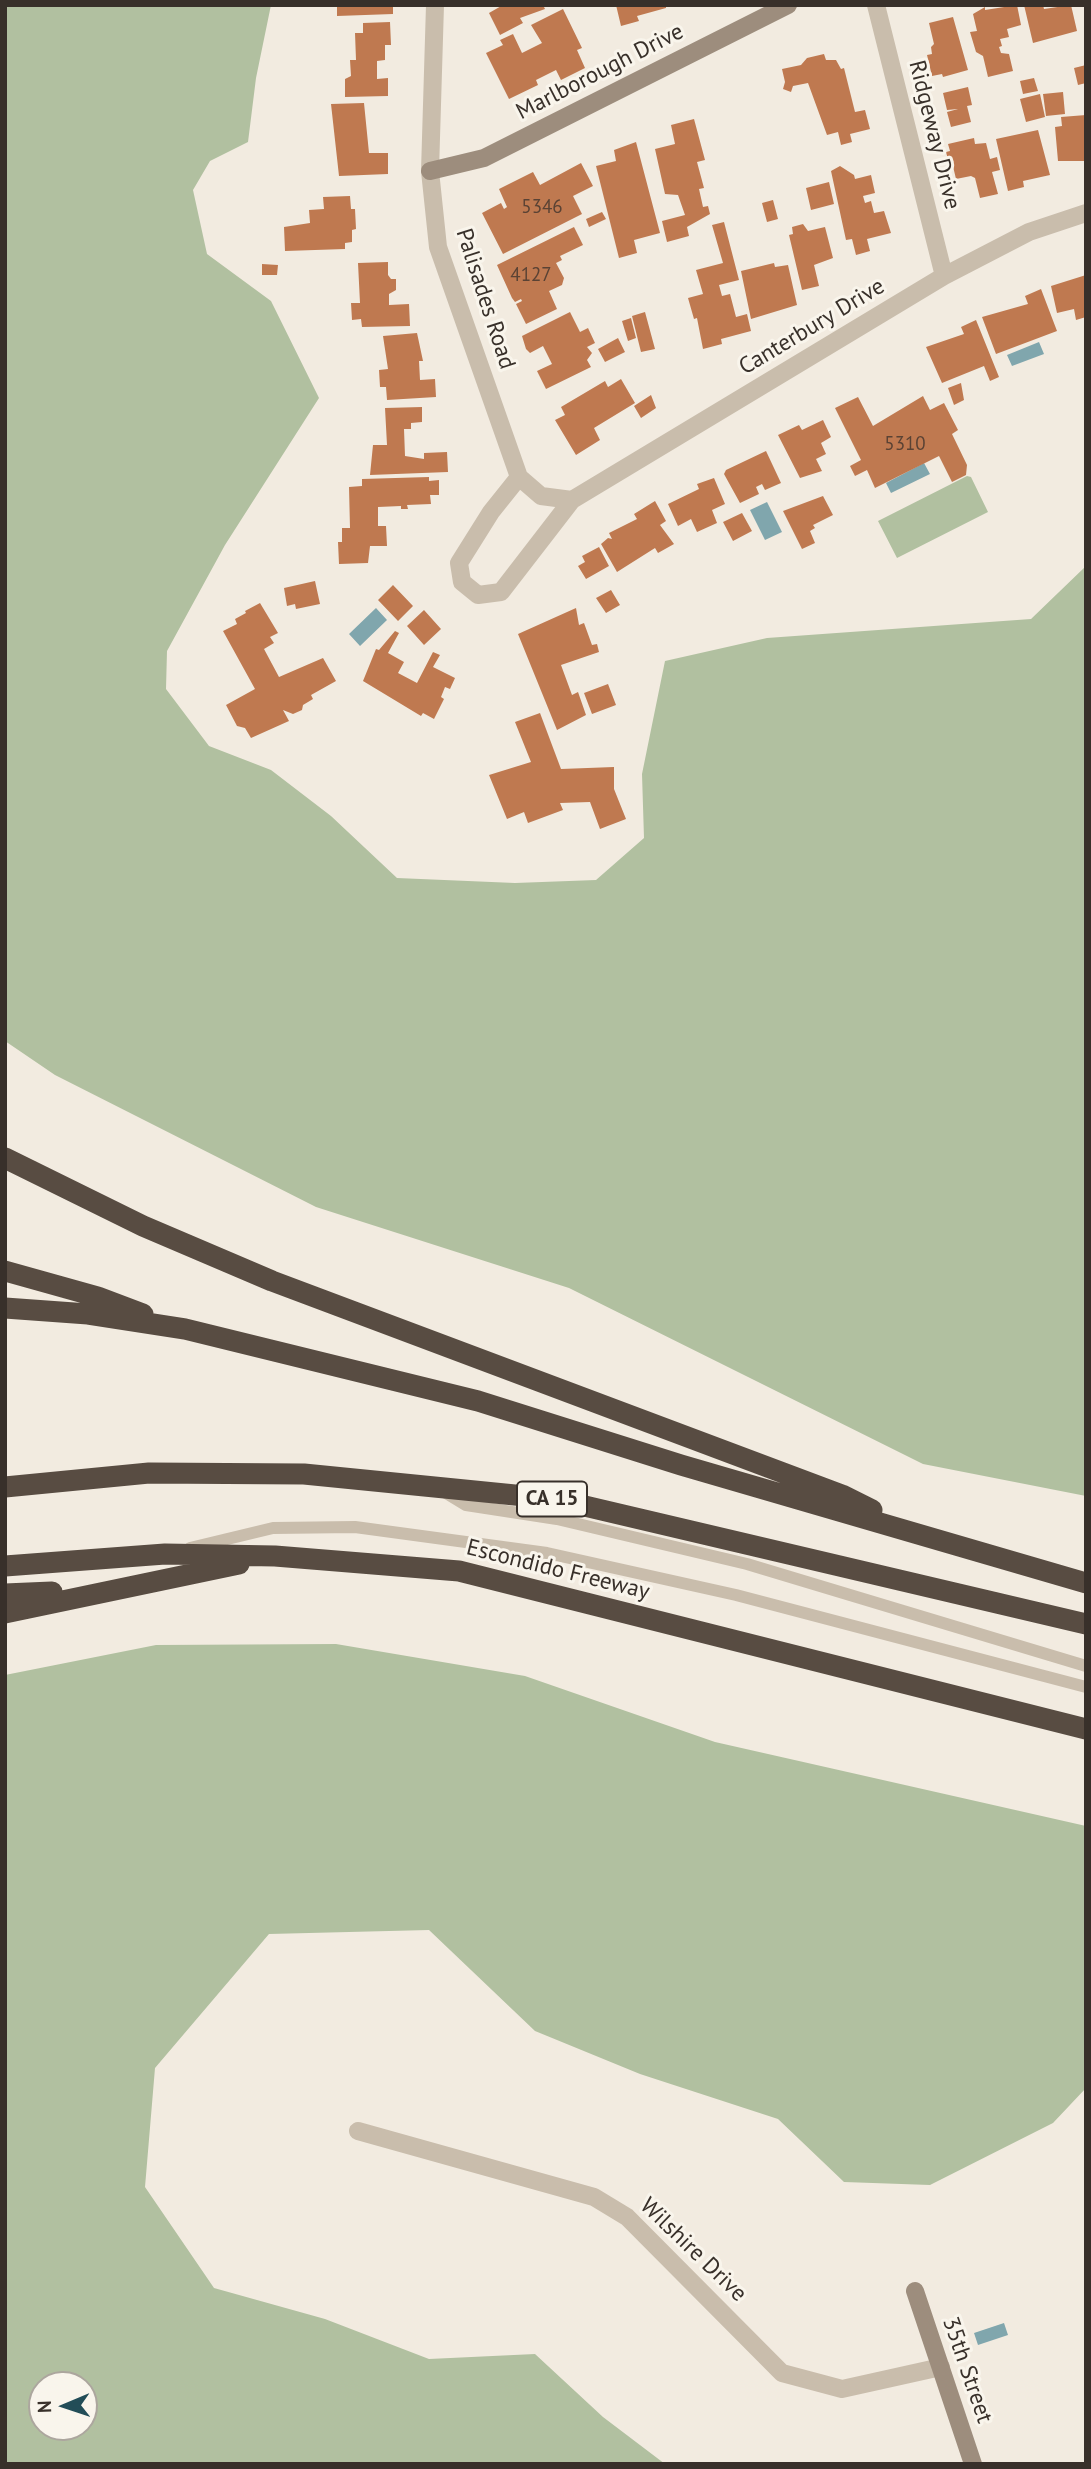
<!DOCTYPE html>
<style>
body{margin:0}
#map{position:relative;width:1091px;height:2469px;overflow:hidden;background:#f2ebe0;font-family:"PT Sans",sans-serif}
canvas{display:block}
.frame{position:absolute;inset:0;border:7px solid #38302a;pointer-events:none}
.north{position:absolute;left:28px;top:2371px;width:70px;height:70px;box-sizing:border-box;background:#f9f5ec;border:2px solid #aca69e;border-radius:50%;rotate:268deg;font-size:19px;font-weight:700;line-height:28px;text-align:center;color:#38302a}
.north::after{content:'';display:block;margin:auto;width:24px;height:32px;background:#224d57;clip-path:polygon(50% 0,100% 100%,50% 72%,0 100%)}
</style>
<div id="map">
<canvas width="1091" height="2469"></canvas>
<div class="frame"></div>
<div class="north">N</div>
</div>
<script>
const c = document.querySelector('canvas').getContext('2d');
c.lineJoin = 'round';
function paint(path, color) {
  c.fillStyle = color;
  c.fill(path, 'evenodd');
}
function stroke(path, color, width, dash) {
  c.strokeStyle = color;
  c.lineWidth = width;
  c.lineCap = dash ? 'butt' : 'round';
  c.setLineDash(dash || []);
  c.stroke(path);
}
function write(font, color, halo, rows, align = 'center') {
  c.font = font + ' "PT Sans",sans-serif';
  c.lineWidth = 6;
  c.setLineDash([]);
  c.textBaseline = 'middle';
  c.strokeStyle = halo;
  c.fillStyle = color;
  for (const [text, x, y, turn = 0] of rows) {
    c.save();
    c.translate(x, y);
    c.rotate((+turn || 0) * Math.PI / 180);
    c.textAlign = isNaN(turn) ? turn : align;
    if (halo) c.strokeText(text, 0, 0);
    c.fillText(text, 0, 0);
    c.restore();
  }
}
const green = new Path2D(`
 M 5,5 L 271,5 L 256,78 L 248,142 L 210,161 L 193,190 L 207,254 L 271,301 L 319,398 L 225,545 L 167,651 L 166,689 L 209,746 L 271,770 L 331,816 L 397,878 L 515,883 L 596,880 L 644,838 L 642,774 L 665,661 L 767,638 L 1031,619 L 1086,566 L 1086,1496 L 923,1464 L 569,1288 L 316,1207 L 55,1075 L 5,1041 Z
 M 967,476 L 971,477 L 988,512 L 897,558 L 878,521 Z
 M 336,1644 L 525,1676 L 715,1742 L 1086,1826 L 1086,2088 L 1053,2123 L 930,2185 L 844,2182 L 778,2119 L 640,2074 L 535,2031 L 429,1930 L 269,1934 L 155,2068 L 145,2187 L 214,2288 L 325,2319 L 429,2359 L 535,2354 L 603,2417 L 665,2464 L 5,2464 L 5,1675 L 156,1645 ZM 42,2385 L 84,2385 L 84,2427 L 42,2427 Z`);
const water = new Path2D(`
 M 1039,342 L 1044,354 L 1012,366 L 1007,355 Z
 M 924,463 L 930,474 L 891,493 L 886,483 Z
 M 767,502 L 782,532 L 765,540 L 750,510 Z
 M 376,608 L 387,620 L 360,646 L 349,634 Z
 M 1004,2323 L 1008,2335 L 978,2345 L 974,2333 Z`);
const building = new Path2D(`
 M 337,5 L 393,5 L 393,14 L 337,16 Z
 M 503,5 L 543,5 L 545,9 L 520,18 L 523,23 L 500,35 L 489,13 Z
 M 616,5 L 666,5 L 666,8 L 637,16 L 639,21 L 621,26 Z
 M 1017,5 L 1021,25 L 1007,29 L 1009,37 L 1000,39 L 1002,46 L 999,47 L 1001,53 L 1009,54 L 1013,71 L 988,77 L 983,56 L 976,52 L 970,32 L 977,31 L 973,14 L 985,7 L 985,10 Z
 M 1024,5 L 1043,5 L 1044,9 L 1071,5 L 1077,31 L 1033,43 Z
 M 563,9 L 582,48 L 577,50 L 585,68 L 561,80 L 556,70 L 536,80 L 538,85 L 509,99 L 486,53 L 503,45 L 500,40 L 513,34 L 522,53 L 542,43 L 531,25 Z
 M 953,17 L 968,70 L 943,77 L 942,74 L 932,76 L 927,55 L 932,54 L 931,47 L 934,44 L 929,23 Z
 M 390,22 L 391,45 L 385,45 L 385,60 L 377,61 L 377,79 L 388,78 L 388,96 L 345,97 L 345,79 L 351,76 L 350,60 L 356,60 L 355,33 L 363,33 L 363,23 Z
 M 824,54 L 826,60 L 836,60 L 841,69 L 844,68 L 855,112 L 865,110 L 870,129 L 850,134 L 852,142 L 841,145 L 838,132 L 827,135 L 808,83 L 793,86 L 791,92 L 783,89 L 785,82 L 782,69 L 801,65 L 807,58 Z
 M 1086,65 L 1086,83 L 1078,85 L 1074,68 Z
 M 1034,78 L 1038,91 L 1023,94 L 1020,81 Z
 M 968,87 L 972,105 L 967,106 L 971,122 L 951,127 L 947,112 L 958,109 L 947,110 L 943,93 Z
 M 1063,92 L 1065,114 L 1046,116 L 1043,94 Z
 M 1040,94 L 1045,117 L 1026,122 L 1020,99 Z
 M 364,103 L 369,153 L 388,153 L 388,174 L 339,176 L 331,104 Z
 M 1086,115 L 1086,161 L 1058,161 L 1055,127 L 1062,126 L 1061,117 Z
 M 694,119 L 705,160 L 697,162 L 704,188 L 699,189 L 703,207 L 708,206 L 710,214 L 687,227 L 689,236 L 667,242 L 662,221 L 685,215 L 678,195 L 665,194 L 655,149 L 675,144 L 671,125 Z
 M 1038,130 L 1050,175 L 1023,181 L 1024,187 L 1008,191 L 996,139 Z
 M 974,138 L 975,144 L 986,143 L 990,159 L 997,157 L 1000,170 L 992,172 L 998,194 L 980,198 L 975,178 L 971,176 L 956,179 L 952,162 L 949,163 L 946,152 L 950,151 L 948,144 Z
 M 636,142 L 660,233 L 634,240 L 637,253 L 619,258 L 596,166 L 616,161 L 614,150 Z
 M 581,163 L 593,186 L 573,196 L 582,214 L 503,254 L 482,213 L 501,203 L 504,209 L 507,207 L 499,189 L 533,172 L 540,185 Z
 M 840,166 L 854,175 L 855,179 L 871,175 L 875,193 L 863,196 L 865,203 L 871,201 L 874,213 L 884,211 L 891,233 L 867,239 L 870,251 L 856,255 L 852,239 L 846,240 L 831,171 Z
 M 829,182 L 834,204 L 811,210 L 806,188 Z
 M 350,196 L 351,209 L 355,209 L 356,229 L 352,230 L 352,242 L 345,243 L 345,249 L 285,251 L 284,227 L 310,223 L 309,210 L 324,209 L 323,197 Z
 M 773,200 L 778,219 L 767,222 L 762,203 Z
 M 602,212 L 606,219 L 589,227 L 586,219 Z
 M 724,222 L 739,280 L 719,285 L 722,296 L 730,294 L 736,317 L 747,314 L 751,331 L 721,339 L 722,344 L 703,349 L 697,318 L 694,319 L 688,298 L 703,294 L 696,270 L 723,263 L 712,225 Z
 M 803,224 L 808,231 L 825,227 L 833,258 L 814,265 L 819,286 L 802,290 L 789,235 L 793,234 L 792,227 Z
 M 574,227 L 583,245 L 560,256 L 562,260 L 556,263 L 564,278 L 562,285 L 549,291 L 557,309 L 526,324 L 516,304 L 522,301 L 521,299 L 515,302 L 512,298 L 497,265 Z
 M 388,262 L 388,275 L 391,279 L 396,279 L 396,290 L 389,294 L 389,305 L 409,304 L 410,326 L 362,327 L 361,319 L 352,320 L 351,303 L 360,303 L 358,263 Z
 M 774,263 L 775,267 L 788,265 L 797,305 L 751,319 L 741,271 Z
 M 262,264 L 278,265 L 277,275 L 262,275 Z
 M 1086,275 L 1086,317 L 1076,320 L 1074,309 L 1057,313 L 1051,286 Z
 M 1041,289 L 1057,331 L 996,354 L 982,317 L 1028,304 L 1025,296 Z
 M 570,312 L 580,332 L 588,328 L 595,343 L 587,347 L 592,353 L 587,360 L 591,367 L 546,389 L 537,371 L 552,364 L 543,346 L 530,353 L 526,349 L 522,336 Z
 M 645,312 L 655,349 L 641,352 L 632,316 Z
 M 631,318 L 636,338 L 628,341 L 622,321 Z
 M 976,320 L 999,377 L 990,381 L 984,366 L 942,383 L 926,347 L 964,334 L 961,327 Z
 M 417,333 L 423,361 L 419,361 L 420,380 L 435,379 L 436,397 L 387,400 L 386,387 L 380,387 L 379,370 L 388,369 L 383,336 Z
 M 618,338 L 625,352 L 605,362 L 598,349 Z
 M 621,379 L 635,403 L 594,428 L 600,440 L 576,455 L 555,420 L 565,415 L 561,407 L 605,381 L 608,387 Z
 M 961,383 L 964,400 L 954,405 L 948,388 Z
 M 651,395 L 656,408 L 641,418 L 634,406 Z
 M 923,396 L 930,410 L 944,403 L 958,430 L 952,434 L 967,465 L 966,475 L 952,482 L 939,456 L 875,488 L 867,470 L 855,476 L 850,466 L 861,460 L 835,408 L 858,397 L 873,426 Z
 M 422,407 L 422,422 L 411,423 L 411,429 L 404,429 L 405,456 L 424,459 L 424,453 L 447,452 L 448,472 L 370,475 L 373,445 L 387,445 L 385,408 Z
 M 823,420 L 831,437 L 821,443 L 826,454 L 816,459 L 822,471 L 800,478 L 778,435 L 799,425 L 802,430 Z
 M 766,451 L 781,483 L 765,490 L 762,484 L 756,487 L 759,494 L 740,503 L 724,474 L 726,470 Z
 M 429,477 L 429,481 L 439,480 L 439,495 L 430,495 L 431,504 L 407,505 L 408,509 L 401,509 L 401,506 L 378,507 L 378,526 L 386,526 L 387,546 L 370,546 L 368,563 L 339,564 L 338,542 L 342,542 L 342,528 L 350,528 L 349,487 L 362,486 L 362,479 Z
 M 714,478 L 725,504 L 712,510 L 717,523 L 697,532 L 691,519 L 678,526 L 668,504 L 699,489 L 697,484 Z
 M 823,496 L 833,515 L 813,525 L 815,528 L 810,531 L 815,543 L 802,549 L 783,511 Z
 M 655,501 L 666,521 L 660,525 L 674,544 L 658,553 L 655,548 L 617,572 L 601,544 L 608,538 L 612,539 L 609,533 L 637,519 L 634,514 Z
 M 742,513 L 752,531 L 733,541 L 723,522 Z
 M 599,547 L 609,566 L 586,579 L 578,566 L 585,562 L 582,556 Z
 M 315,581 L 320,604 L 296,609 L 295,604 L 287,606 L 284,588 Z
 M 393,585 L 413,606 L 398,621 L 378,600 Z
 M 611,590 L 620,605 L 606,613 L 596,598 Z
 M 260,603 L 278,633 L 270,637 L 274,643 L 264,649 L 279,677 L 323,658 L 336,681 L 311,695 L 313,699 L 303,705 L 302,710 L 293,714 L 283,710 L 289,721 L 251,738 L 245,728 L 237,726 L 226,705 L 255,689 L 223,631 L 237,624 L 235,619 L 246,613 L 245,611 Z
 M 576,608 L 579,625 L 584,623 L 592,645 L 597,644 L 599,652 L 561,665 L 572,695 L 578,692 L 586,715 L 557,730 L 518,634 Z
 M 424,610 L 441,629 L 424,645 L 407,626 Z
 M 395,631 L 399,633 L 388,653 L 404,662 L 398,673 L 417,683 L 433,652 L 440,655 L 433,667 L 455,678 L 450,689 L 445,687 L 441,697 L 444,699 L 434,719 L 423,713 L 421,716 L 363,681 L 376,649 L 379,650 Z
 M 608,684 L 616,705 L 592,714 L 584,693 Z
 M 540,713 L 561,769 L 614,767 L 614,789 L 626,819 L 600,829 L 590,802 L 560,803 L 563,810 L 528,823 L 524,812 L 507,819 L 489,775 L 531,762 L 515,722 Z`);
const lane = new Path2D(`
 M 443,1491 L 466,1505 L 557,1519 L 747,1564 L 1086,1666
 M 190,1548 L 273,1528 L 355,1527 L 547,1553 L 736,1595 L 1086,1687`);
const street = new Path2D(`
 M 435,5 L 430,171 L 438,247 L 519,477 L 541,496 L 572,500
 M 876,5 L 944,276
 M 519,477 L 491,512 L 459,563 L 462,582 L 478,595 L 501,592 L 572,500 L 944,276 L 1029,232 L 1086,213
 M 358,2131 L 594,2197 L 627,2217 L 782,2373 L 842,2389 L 941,2367`);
const secondary = new Path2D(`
 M 430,171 L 484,158 L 788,5
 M 915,2291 L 973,2464`);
const highway = new Path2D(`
 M 5,1158 L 143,1226 L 272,1281 L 842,1495 L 872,1510
 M 5,1271 L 98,1297 L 143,1314
 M 5,1308 L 88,1314 L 185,1329 L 478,1401 L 681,1465 L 1086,1583
 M 5,1487 L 149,1473 L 304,1474 L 555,1499 L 1086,1624
 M 5,1566 L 165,1554 L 275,1556 L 459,1571 L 1086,1729
 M 5,1594 L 52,1592
 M 5,1613 L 239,1564`);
const numberNames = [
 ["5346",542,208],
 ["4127",531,276],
 ["5310",905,445]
];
const shields = [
 [552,1499,70]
];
const shieldNames = [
 ["CA 15",552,1499]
];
const streetNames = [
 ["Marlborough Drive",600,72,-27],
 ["Ridgeway Drive",934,135,76],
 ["Palisades Road",485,299,72],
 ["Canterbury Drive",812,327,-31],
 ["Escondido Freeway",558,1570,14],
 ["Wilshire Drive",693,2250,44],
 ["35th Street",967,2370,71]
];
paint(green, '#b1c0a0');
paint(water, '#80a6ad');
paint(building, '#bf7950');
stroke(lane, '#c9bdac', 12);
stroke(street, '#c9bdac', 18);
stroke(secondary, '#9d8d7d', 18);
stroke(highway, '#584c42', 21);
write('19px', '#5a4234', null, numberNames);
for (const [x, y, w] of shields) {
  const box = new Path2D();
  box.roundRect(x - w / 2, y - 17.5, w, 35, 5);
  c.fillStyle = '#f9f5ec';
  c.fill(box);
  stroke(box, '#38302a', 2);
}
write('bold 21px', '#38302a', null, shieldNames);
write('23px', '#38302a', '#f9f5ec', streetNames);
</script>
